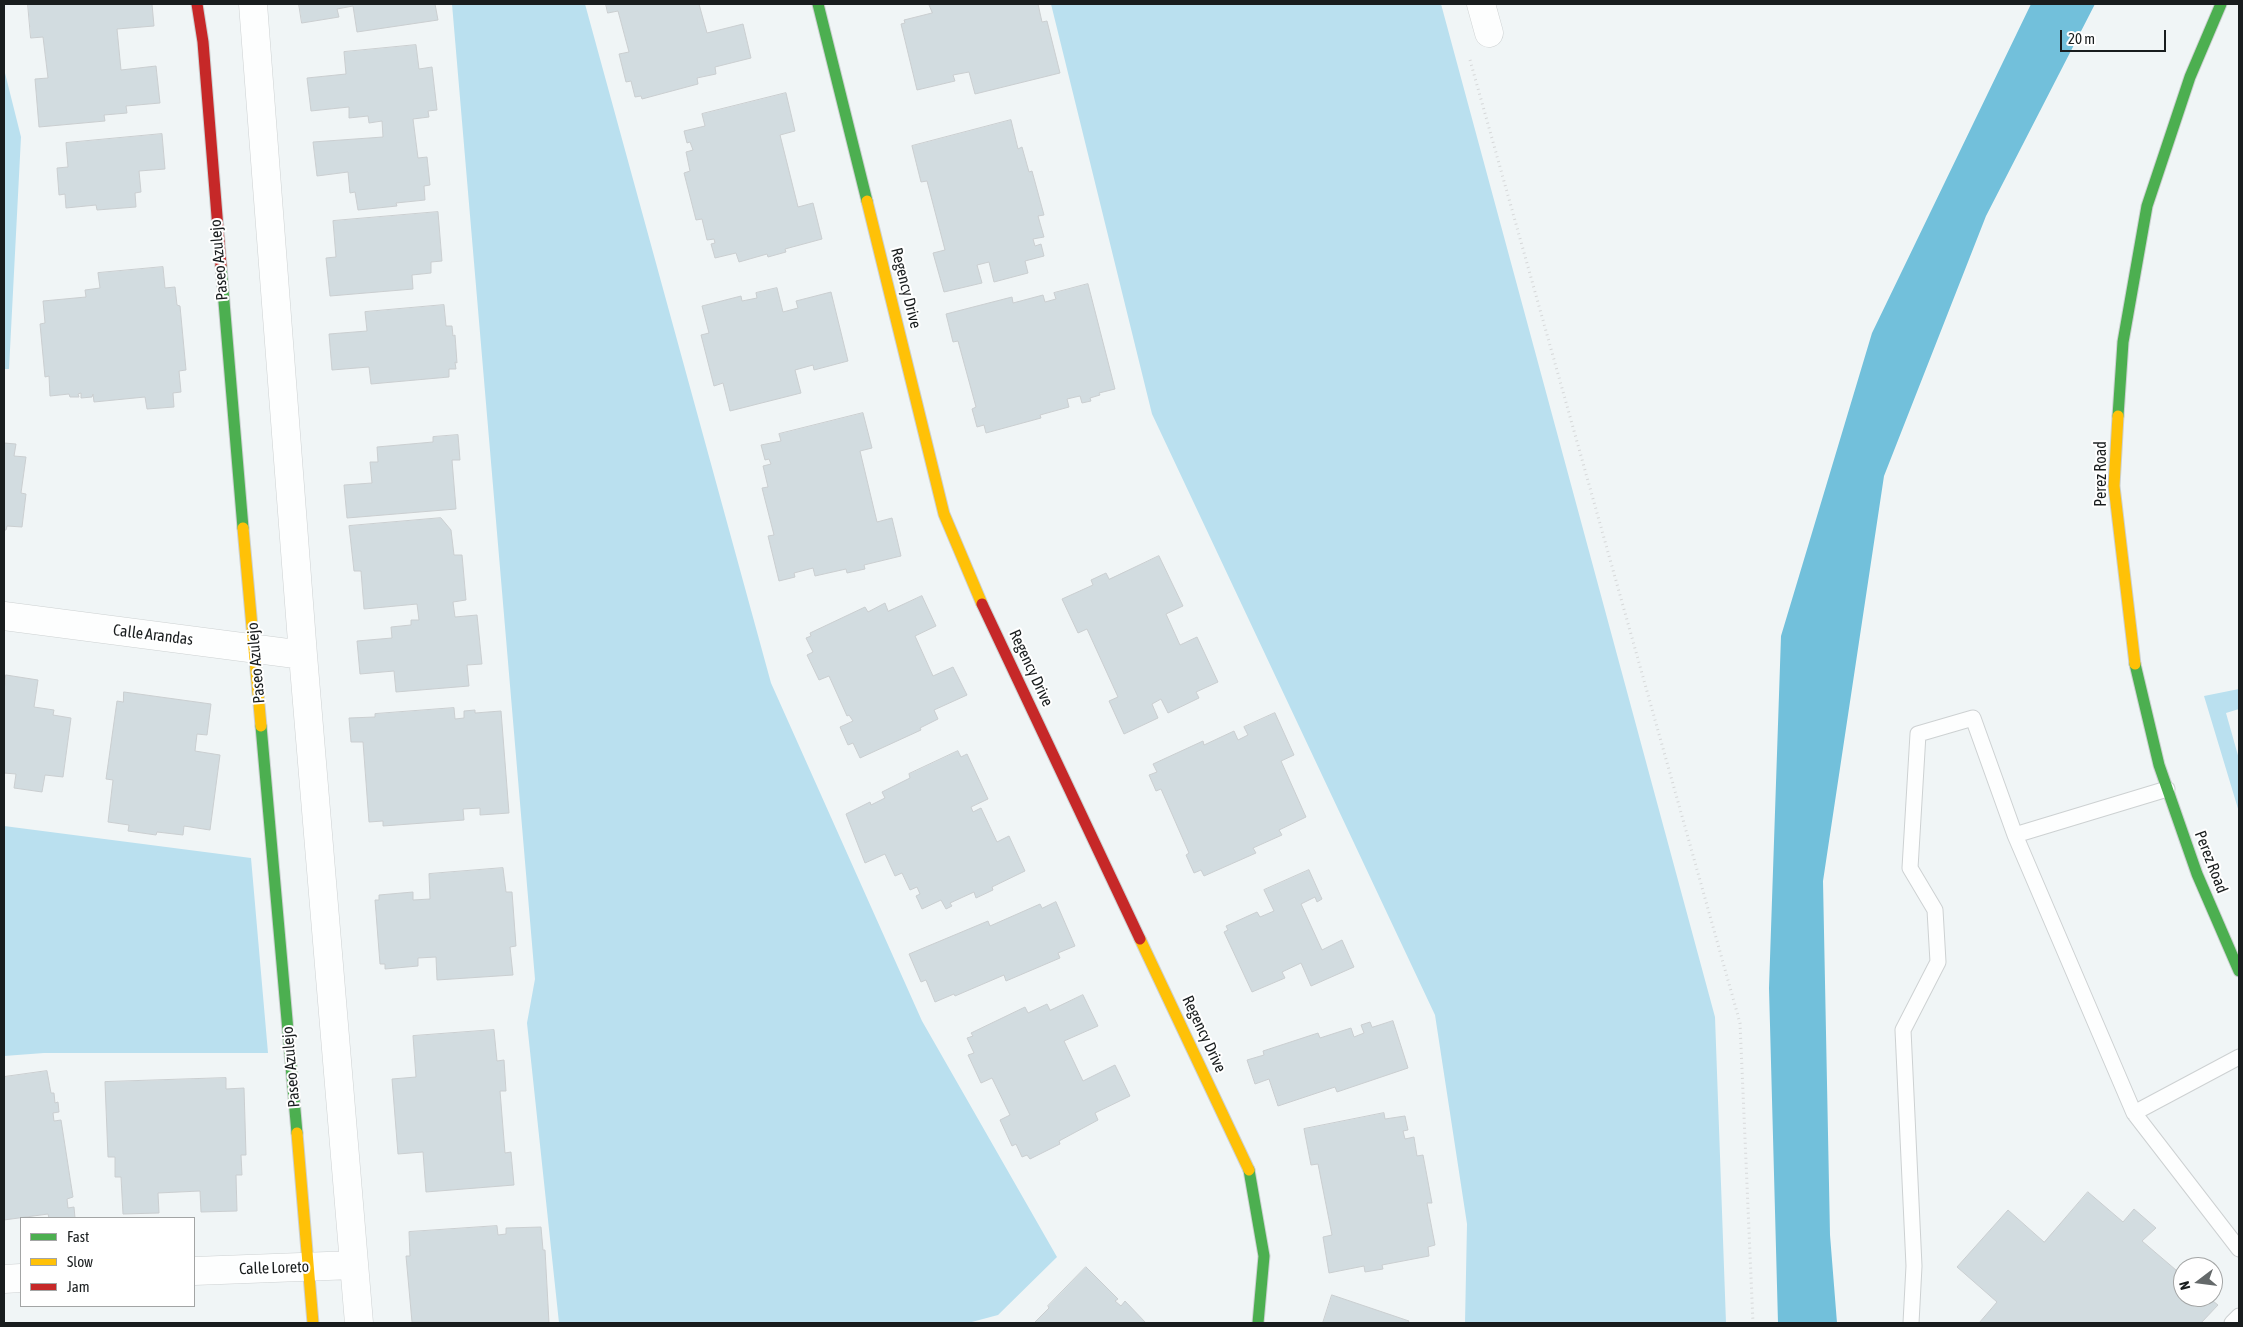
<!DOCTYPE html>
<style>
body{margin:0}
#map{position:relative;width:2243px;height:1327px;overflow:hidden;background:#f0f5f6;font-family:"Asap Condensed",sans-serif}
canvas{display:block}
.frame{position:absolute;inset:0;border:5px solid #191d1e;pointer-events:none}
.legend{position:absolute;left:20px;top:1217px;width:175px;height:90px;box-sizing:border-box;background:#fff;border:1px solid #a3a5a5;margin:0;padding:6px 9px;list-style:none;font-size:15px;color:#191d1e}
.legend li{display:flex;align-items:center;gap:10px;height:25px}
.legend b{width:25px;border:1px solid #a3a5a5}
.north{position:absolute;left:2173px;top:1257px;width:50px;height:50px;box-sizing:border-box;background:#fff;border:1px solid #a3a5a5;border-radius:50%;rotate:255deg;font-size:14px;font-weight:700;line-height:20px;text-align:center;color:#191d1e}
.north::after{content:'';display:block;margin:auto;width:18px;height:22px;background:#64696a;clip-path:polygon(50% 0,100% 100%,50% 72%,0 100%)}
.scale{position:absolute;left:2060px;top:30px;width:106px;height:22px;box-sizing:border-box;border:2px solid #191d1e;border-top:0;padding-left:6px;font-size:15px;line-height:18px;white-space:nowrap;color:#191d1e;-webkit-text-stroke:4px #fff;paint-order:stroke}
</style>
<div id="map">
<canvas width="2243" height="1327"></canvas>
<div class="frame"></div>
<ul class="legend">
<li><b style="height:6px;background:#4caf50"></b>Fast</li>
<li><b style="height:6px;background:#ffc107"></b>Slow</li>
<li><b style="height:6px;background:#c62828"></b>Jam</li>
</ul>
<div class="north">N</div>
<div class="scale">20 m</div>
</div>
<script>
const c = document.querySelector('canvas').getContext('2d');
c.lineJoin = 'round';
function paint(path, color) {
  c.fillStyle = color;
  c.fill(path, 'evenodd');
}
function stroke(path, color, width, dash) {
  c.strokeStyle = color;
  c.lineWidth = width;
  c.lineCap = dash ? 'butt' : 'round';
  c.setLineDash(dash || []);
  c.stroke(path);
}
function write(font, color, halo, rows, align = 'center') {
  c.font = font + ' "Asap Condensed",sans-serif';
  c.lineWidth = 4;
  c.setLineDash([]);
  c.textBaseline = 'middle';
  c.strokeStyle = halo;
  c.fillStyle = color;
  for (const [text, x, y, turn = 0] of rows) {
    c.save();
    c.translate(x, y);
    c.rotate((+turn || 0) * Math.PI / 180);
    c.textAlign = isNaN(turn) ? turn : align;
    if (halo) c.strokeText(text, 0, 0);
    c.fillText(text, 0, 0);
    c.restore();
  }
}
const green = new Path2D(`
 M 452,4 L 585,4 L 771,683 L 922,1021 L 1057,1257 L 998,1315 L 968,1323 L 559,1323 L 527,1023 L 535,979 Z
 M 1051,4 L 1441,4 L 1715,1017 L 1726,1323 L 1465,1323 L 1467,1224 L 1435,1015 L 1152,414 Z
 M 4,69 L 21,137 L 9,369 L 4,369 Z
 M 2239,689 L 2239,709 L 2226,713 L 2239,759 L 2239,812 L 2204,696 Z
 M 4,826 L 251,858 L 268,1053 L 44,1053 L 4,1056 Z`);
const water = new Path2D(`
 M 2031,4 L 2095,4 L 1986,216 L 1884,476 L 1823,881 L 1830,1235 L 1837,1323 L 1778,1323 L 1769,988 L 1781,636 L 1872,333 Z`);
const building = new Path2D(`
 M 28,4 L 152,4 L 154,26 L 117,29 L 121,70 L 156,66 L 160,103 L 126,106 L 127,113 L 104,115 L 105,121 L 39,127 L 35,79 L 48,78 L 43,37 L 31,38 Z
 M 299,4 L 435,4 L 438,20 L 357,32 L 353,6 L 337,9 L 339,17 L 302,23 Z
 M 606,4 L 699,4 L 707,33 L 743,24 L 751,58 L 715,67 L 716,74 L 697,78 L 698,84 L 642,99 L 641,96 L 635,97 L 631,81 L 626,82 L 619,54 L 629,52 L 618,11 L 608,13 Z
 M 929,4 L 1038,4 L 1042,22 L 1047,21 L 1060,73 L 975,94 L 969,72 L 953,75 L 955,81 L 917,90 L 901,24 L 905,23 L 904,20 L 932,13 Z
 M 416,45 L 419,69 L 432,67 L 437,110 L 428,111 L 429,117 L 413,119 L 418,158 L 427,157 L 430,185 L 424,186 L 425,200 L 396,203 L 397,206 L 358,210 L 355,192 L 350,193 L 348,172 L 317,176 L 313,142 L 383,137 L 382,121 L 369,123 L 368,116 L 349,118 L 349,107 L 311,111 L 307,78 L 346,74 L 344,52 Z
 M 786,93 L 795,131 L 780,135 L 798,207 L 813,203 L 822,239 L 785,249 L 786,252 L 768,257 L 767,254 L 739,262 L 736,253 L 715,258 L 711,244 L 715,243 L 714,239 L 707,240 L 702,219 L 696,220 L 684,173 L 690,171 L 686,152 L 693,150 L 690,142 L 687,143 L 684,131 L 705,126 L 702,114 Z
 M 1011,120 L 1018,149 L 1022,147 L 1029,172 L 1032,171 L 1044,215 L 1038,216 L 1044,237 L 1033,239 L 1035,246 L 1041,244 L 1044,256 L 1025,261 L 1028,273 L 994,282 L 989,262 L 977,265 L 982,283 L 944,292 L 933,253 L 945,250 L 927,181 L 921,182 L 912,146 Z
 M 162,134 L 165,169 L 139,171 L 141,192 L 135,193 L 136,207 L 97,210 L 96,205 L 66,208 L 65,194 L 59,195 L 57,168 L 68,167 L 66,143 Z
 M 438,212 L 442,261 L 431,262 L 431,273 L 412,275 L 413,289 L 330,296 L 326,258 L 336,257 L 333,221 Z
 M 163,267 L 165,288 L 175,287 L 177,305 L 180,306 L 186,370 L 179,371 L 181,392 L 173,393 L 174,407 L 147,409 L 145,397 L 94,402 L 93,394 L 92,397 L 81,398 L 81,393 L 78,394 L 79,397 L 70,397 L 69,394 L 50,396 L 49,376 L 45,377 L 40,324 L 45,323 L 43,301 L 86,297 L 85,290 L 100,288 L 98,273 Z
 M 1088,284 L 1115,389 L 1099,393 L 1100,395 L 1090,398 L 1091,401 L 1082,403 L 1080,396 L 1067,399 L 1069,407 L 1040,415 L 1041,418 L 986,433 L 984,425 L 977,427 L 972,409 L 976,407 L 958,341 L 953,342 L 946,314 L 1012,297 L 1013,303 L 1043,295 L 1045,302 L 1056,299 L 1054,293 Z
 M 777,288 L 783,312 L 798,308 L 796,301 L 831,292 L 848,361 L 814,370 L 813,365 L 795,370 L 801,393 L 730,411 L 723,383 L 714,386 L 701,335 L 709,333 L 702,306 L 741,296 L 742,301 L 757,298 L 756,293 Z
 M 444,305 L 446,326 L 452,326 L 453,336 L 455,335 L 457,363 L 455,362 L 456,369 L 449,369 L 449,377 L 371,384 L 369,367 L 332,370 L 329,334 L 367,331 L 365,312 Z
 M 863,413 L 872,448 L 860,451 L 877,522 L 892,518 L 901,556 L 864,565 L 865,569 L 847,573 L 846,569 L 815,576 L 813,568 L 794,573 L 795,577 L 779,581 L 768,536 L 774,535 L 762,488 L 768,487 L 763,466 L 771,464 L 769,459 L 765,460 L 761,445 L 781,441 L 779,434 Z
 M 458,435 L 460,460 L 452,460 L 456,509 L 347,518 L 344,485 L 372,483 L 370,462 L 378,462 L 377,447 L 433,442 L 433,437 Z
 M 4,443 L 16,444 L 14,456 L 26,457 L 21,493 L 26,494 L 22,527 L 7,526 L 6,530 L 4,530 Z
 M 441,518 L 451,530 L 454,555 L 462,555 L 466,600 L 453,602 L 455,617 L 477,615 L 482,664 L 467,665 L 469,686 L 396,692 L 394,671 L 360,674 L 357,641 L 392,638 L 391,627 L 411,625 L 411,620 L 419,620 L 417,604 L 364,609 L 361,571 L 354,571 L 349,526 Z
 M 1159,556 L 1183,606 L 1166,614 L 1180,645 L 1197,637 L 1218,682 L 1196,692 L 1199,698 L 1168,713 L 1161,699 L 1152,704 L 1158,718 L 1124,734 L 1109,701 L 1118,697 L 1087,629 L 1078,633 L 1062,599 L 1093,585 L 1091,580 L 1106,573 L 1109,579 Z
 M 922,596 L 936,626 L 915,636 L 933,676 L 953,667 L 967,695 L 934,710 L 938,719 L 920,728 L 921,730 L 860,758 L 853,743 L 848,745 L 840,727 L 853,721 L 849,715 L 847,716 L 829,676 L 819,680 L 807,655 L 813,652 L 806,638 L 811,636 L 810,633 L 865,607 L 868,612 L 885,603 L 888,611 Z
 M 6,675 L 38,680 L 34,707 L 54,710 L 53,715 L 71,718 L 63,777 L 45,775 L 42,792 L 14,788 L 16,774 L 4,773 L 4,692 Z
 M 124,692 L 211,704 L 207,735 L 197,734 L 195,751 L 220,755 L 210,830 L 184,826 L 183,835 L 157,832 L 156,835 L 128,831 L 129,825 L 108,822 L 113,780 L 106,779 L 117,701 L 123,702 Z
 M 454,708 L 455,719 L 464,718 L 464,711 L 475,710 L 475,713 L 501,711 L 509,813 L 480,815 L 480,808 L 463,809 L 464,820 L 383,826 L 383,821 L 369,822 L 363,742 L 351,742 L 349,718 L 375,717 L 375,714 Z
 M 1275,713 L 1294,755 L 1281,761 L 1306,817 L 1279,830 L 1282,835 L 1253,848 L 1256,853 L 1204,876 L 1201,870 L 1194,873 L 1186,855 L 1189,853 L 1161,789 L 1156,791 L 1149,775 L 1157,772 L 1153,764 L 1203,741 L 1204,745 L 1234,731 L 1238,740 L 1248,735 L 1244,727 Z
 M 958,751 L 961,757 L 967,754 L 988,799 L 971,807 L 973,812 L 981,808 L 997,842 L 1009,836 L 1025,871 L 992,887 L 993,890 L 976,898 L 974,892 L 950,903 L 952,906 L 946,909 L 941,900 L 922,909 L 916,896 L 920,894 L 917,887 L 910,890 L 902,873 L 895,876 L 885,854 L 865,863 L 846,814 L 870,802 L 871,805 L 885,798 L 882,792 L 910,778 L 909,774 Z
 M 503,868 L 506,892 L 512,892 L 516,946 L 510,947 L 513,975 L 437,980 L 436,957 L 418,958 L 418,966 L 385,969 L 385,964 L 380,964 L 375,900 L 379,900 L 379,895 L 413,892 L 413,900 L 430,899 L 429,874 Z
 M 1309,870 L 1322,899 L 1317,902 L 1315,897 L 1301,904 L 1322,950 L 1342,940 L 1354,967 L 1311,986 L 1301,963 L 1282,972 L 1285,978 L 1252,992 L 1224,932 L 1228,930 L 1226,926 L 1257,912 L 1260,917 L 1274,911 L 1264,890 Z
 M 1056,902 L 1075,946 L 1058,953 L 1060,958 L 1006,981 L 1004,975 L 955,996 L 954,994 L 935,1002 L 926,980 L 921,982 L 909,954 L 988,921 L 990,926 L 1040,904 L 1042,908 Z
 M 1083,995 L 1098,1026 L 1064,1041 L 1083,1081 L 1115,1065 L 1130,1096 L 1095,1113 L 1098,1120 L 1059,1141 L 1060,1144 L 1030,1159 L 1027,1155 L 1022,1157 L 1016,1144 L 1012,1146 L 1000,1120 L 1010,1115 L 992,1078 L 981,1083 L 968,1055 L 974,1053 L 967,1038 L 973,1036 L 971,1033 L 1025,1007 L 1028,1013 L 1047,1004 L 1050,1010 Z
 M 1393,1021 L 1408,1068 L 1337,1092 L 1335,1087 L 1278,1106 L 1269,1079 L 1255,1084 L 1247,1060 L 1264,1055 L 1263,1051 L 1318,1033 L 1320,1038 L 1351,1028 L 1354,1037 L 1364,1033 L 1361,1025 L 1370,1022 L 1372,1027 Z
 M 494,1030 L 497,1061 L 504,1060 L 506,1091 L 500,1091 L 505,1153 L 511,1152 L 514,1185 L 426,1192 L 423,1152 L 398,1154 L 392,1079 L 416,1077 L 413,1036 Z
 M 47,1071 L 51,1093 L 54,1093 L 55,1103 L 58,1102 L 59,1112 L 53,1113 L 54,1121 L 61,1120 L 73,1197 L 67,1199 L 68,1208 L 74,1207 L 75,1218 L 49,1218 L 48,1214 L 4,1220 L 4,1077 Z
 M 226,1078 L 226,1089 L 244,1088 L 246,1155 L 241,1155 L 242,1175 L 236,1175 L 237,1211 L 201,1212 L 200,1191 L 158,1193 L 159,1213 L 123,1214 L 121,1177 L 115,1177 L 115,1157 L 108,1157 L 105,1082 Z
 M 1384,1113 L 1385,1119 L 1405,1116 L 1408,1130 L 1403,1131 L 1405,1139 L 1414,1137 L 1417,1156 L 1423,1155 L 1432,1203 L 1427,1203 L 1435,1245 L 1428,1247 L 1429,1256 L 1382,1265 L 1383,1269 L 1365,1272 L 1364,1266 L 1329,1273 L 1323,1237 L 1332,1235 L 1318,1164 L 1311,1165 L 1304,1129 Z
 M 2088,1192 L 2123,1222 L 2134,1209 L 2156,1228 L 2142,1241 L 2183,1276 L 2183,1297 L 2208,1297 L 2218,1305 L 2201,1323 L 1979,1323 L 1997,1302 L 1957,1267 L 2008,1210 L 2044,1242 Z
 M 497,1226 L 498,1235 L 506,1234 L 506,1228 L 541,1227 L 543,1250 L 545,1250 L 549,1323 L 412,1322 L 406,1256 L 410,1256 L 409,1232 Z
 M 1086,1267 L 1118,1299 L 1115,1301 L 1121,1306 L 1125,1301 L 1146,1323 L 1034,1323 L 1049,1308 L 1048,1306 Z
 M 1332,1295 L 1409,1321 L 1408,1323 L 1323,1323 Z`);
const path = new Path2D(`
 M 1470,60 L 1740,1023 L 1753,1323`);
const lane = new Path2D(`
 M 2239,1057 L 2134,1113 L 2239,1249
 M 2134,1113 L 2015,835 L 2167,789
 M 1911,1323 L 1914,1266 L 1903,1030 L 1938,962 L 1935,910 L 1910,868 L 1918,734 L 1973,718 L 2015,835
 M 2232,1323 L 2239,1316`);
const street = new Path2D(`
 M 253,4 L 303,655 L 359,1323
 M 1481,4 L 1489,33
 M 4,616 L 303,655
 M 194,1271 L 354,1265
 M 4,1279 L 21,1278`);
const fast = new Path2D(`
 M 818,4 L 867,201
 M 221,266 L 243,528
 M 2118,416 L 2123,342 L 2147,206 L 2190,77 L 2221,4
 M 2135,664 L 2159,765 L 2197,874 L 2239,971
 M 261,726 L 297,1133
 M 1249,1170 L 1264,1256 L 1258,1323`);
const slow = new Path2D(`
 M 867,201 L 944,514 L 982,604
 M 2118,416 L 2114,486 L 2135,664
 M 243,528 L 261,726
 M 1140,939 L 1249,1170
 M 297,1133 L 313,1323`);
const jam = new Path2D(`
 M 197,4 L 203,42 L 221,266
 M 982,604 L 1140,939`);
const streetNames = [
 ["Paseo Azulejo",219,260,-95],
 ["Regency Drive",906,288,76],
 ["Perez Road",2101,474,-90],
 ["Calle Arandas",153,635,7],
 ["Paseo Azulejo",256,663,-95],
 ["Regency Drive",1031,668,65],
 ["Perez Road",2211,862,69],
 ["Regency Drive",1204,1034,65],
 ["Paseo Azulejo",291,1067,-95],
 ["Calle Loreto",274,1268,-2]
];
paint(green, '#bae0ef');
paint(water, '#72c0db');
paint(building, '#d2dce0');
stroke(building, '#caced0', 1);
stroke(lane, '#cdd1d2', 17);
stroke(street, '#cdd1d2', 29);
stroke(fast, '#cdd1d2', 13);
stroke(slow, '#cdd1d2', 13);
stroke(jam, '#cdd1d2', 13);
stroke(path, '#d6d8d9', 3, [1, 4]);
stroke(lane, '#fdfefe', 15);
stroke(street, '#fdfefe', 28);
stroke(fast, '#4caf50', 11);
stroke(slow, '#ffc107', 11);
stroke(jam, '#c62828', 11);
write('16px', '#191d1e', '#fff', streetNames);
</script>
